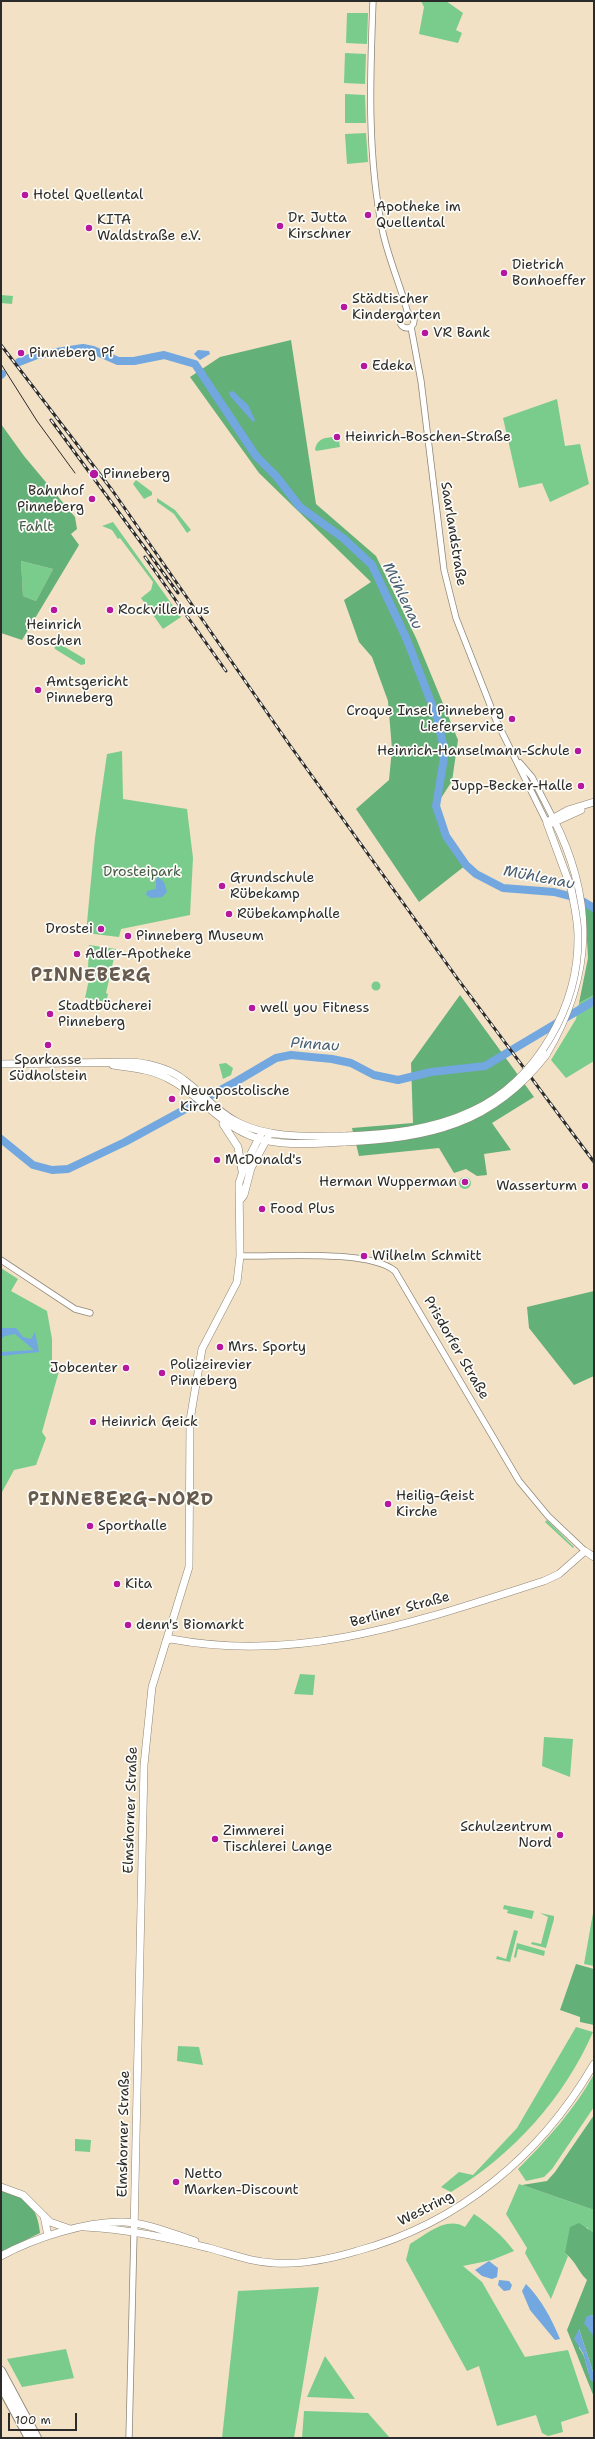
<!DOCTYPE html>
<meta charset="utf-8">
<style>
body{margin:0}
#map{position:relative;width:595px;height:2439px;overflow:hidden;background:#f2e1c4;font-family:"Shantell Sans",sans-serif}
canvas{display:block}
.frame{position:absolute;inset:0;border:2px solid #2b2b2b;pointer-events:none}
.scale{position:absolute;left:8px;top:2413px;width:69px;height:18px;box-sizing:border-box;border:2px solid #2b2b2b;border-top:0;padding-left:5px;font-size:12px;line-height:14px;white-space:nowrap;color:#2b2b2b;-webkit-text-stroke:3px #fdfcf7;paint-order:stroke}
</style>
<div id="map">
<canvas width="595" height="2439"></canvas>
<div class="frame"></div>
<div class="scale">100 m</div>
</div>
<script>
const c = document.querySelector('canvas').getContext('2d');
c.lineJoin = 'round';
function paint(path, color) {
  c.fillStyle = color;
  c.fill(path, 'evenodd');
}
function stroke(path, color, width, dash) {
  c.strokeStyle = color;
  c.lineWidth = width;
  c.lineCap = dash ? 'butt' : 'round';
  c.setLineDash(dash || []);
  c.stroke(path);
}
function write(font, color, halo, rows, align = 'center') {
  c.font = font + ' "Shantell Sans",sans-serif';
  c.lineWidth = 3.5;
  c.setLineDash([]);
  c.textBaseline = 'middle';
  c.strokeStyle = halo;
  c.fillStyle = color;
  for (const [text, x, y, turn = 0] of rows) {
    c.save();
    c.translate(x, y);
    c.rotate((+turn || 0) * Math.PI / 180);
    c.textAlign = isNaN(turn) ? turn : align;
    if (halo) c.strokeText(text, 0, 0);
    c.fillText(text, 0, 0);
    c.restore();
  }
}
const green = new Path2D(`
 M 421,1 L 446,1 L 463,13 L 456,30 L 462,33 L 458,43 L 419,34 L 424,7 Z
 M 347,13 L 368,13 L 367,44 L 346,43 Z
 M 345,53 L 366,54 L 365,84 L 344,83 Z
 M 345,94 L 365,95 L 366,123 L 345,123 Z
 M 366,133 L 368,162 L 347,164 L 345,134 Z
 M 1,295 L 13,296 L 12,304 L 1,303 Z
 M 557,399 L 565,446 L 580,444 L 589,484 L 550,502 L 542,483 L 519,488 L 503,418 Z
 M 334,437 L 335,440 L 339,440 L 340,447 L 316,451 L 315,449 C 318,438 324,438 334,437 Z
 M 136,480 L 152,492 L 152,495 L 144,499 L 133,484 Z
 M 157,498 L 175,510 L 191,530 L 187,533 L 174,514 L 157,502 Z
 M 113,522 L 181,617 L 163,629 L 141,598 L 151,590 L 153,582 L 120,538 L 118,539 L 112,530 L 102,526 Z
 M 21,561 L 53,569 L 36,601 L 23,596 Z
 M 58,643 L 85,659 L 85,664 L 81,665 L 55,649 L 54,645 Z
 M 122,751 L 123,799 L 187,809 L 193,858 L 190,915 L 121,929 L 119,937 L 86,933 L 95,838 L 107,754 Z
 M 89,945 L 116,949 L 106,993 L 108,994 L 106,1002 L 85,998 L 91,970 L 88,968 Z
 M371.5 986a4.5 4.5 0 1 1 9 0a4.5 4.5 0 1 1-9 0Z
 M 594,995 L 594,1061 L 566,1078 L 551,1060 L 576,1019 L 579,1003 Z
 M 226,1063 L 233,1068 L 231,1075 L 223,1079 L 219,1064 Z
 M459 1183a6 6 0 1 1 12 0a6 6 0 1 1-12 0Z
 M 1,1268 L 18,1279 L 11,1291 L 47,1311 L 52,1339 L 52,1367 L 59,1371 L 42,1432 L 46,1438 L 36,1465 L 14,1470 L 1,1494 Z
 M 547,1520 L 574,1547 L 573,1548 L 545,1522 Z
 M 300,1674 L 315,1675 L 313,1695 L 294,1694 Z
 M 544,1737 L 573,1739 L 570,1777 L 542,1766 Z
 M 504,1905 L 534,1911 L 532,1919 L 507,1913 L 508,1910 L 503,1909 Z
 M 540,1913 L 554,1916 L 554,1919 L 546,1948 L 531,1944 L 532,1942 L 541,1944 L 548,1917 Z
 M 593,1913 L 594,1913 L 594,1966 L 584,1964 Z
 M 514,1930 L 518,1931 L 510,1962 L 496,1959 L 497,1956 L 506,1959 Z
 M 517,1943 L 545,1951 L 544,1956 L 518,1949 L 516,1958 L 514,1957 Z
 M 576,2027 L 593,2032 C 565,2097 512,2156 451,2192 L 441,2187 L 459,2172 L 473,2175 L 517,2128 Z
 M 178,2046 L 199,2047 L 203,2065 L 177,2061 Z
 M 594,2074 L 594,2107 L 552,2169 L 544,2177 L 526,2181 L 518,2169 C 546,2141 575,2109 594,2074 Z
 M 75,2139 L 91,2140 L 90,2152 L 75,2151 Z
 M 519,2184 L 594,2210 L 594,2233 L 591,2233 L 587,2227 L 565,2253 L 568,2256 L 551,2299 L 525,2253 L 527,2248 L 506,2214 Z
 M 474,2214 C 489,2224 503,2236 514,2251 L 492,2260 L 463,2266 L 482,2282 L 525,2357 L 568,2350 L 589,2413 L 561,2422 L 563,2432 L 548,2436 L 542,2433 L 536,2415 L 497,2426 L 479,2366 L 467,2371 L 406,2260 L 410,2244 C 427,2234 446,2216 465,2227 Z
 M 319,2287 L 294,2438 L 222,2438 L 238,2291 Z
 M 66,2349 L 74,2378 L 22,2387 L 7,2359 Z
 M 325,2356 L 355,2399 L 307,2397 Z
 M 304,2411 L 368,2413 L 390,2438 L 302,2438 Z`);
const forest = new Path2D(`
 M 291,340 L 316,504 L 376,556 L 416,638 L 458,740 L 452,781 L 436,806 L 446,833 L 466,865 L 419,902 L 356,809 L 389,780 L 392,749 L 388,701 L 372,657 L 359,642 L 344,600 L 371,582 L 259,473 L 190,377 L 220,357 Z
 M 1,424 L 24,456 L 75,517 L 77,529 L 71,534 L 79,545 L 22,640 L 1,633 ZM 21,561 L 53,569 L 36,601 L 23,596 Z
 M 585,903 L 594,908 L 594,995 L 579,1003 L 588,958 Z
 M 460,995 L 534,1097 L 492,1123 L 511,1150 L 484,1154 L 487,1175 L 477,1176 L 466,1169 L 454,1173 L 439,1148 L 359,1156 L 352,1128 L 413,1123 L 411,1063 Z
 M 594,1291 L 594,1376 L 574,1385 L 529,1328 L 527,1307 Z
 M 576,1964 L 594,1969 L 594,2025 L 580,2022 L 580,2017 L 560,2010 Z
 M 594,2115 L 594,2210 L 522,2185 L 547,2181 L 555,2172 Z
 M 1,2191 C 27,2194 38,2209 40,2233 L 1,2252 Z
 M 579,2223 L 594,2233 L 594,2316 L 591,2315 L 594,2337 L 594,2375 L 579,2329 L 579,2348 C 588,2358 585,2373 594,2383 L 594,2397 L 567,2330 L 587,2280 C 577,2270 577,2263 565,2253 L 570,2227 Z`);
const water = new Path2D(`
 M 198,350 L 209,351 L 210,354 L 200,360 L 194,354 Z
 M 233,391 L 248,405 L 255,420 L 253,422 L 230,396 L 229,392 Z
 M 158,877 L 164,882 L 167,892 L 162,897 L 151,898 L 146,895 L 147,891 L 156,889 L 156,880 Z
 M 1,1328 L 16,1328 L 23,1337 L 31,1339 L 35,1332 L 39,1352 L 1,1356 L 1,1352 L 34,1350 L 15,1334 L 5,1336 L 1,1339 Z
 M 489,2261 L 498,2268 L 497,2277 L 492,2279 L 482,2276 L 475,2270 Z
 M 499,2280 L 509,2281 L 512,2285 L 510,2290 L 504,2291 L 498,2285 Z
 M 526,2284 C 542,2300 551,2318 560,2339 L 555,2340 L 530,2310 L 522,2291 Z
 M 591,2315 L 594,2316 L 594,2337 L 584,2323 L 587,2316 Z
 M 579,2329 L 594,2375 L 594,2383 L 590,2379 L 583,2353 L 574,2339 Z`);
const river = new Path2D(`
 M 19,362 L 37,355 L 83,348 L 93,350 L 118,361 L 134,361 L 164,355 L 195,364 L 256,456 L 276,476 L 300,507 L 343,538 L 372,565 L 407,640 L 436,715 L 445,752 L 436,806 L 446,836 L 466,865 L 476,874 L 503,888 L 554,892 L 577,898 L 594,908
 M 1,375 L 2,374
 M 1,1139 L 33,1165 L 52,1170 L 68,1169 L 125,1142 L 237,1081 L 276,1058 L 291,1055 L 332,1059 L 351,1063 L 374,1075 L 398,1080 L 431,1072 L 485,1066 L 594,1001`);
const minor = new Path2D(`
 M 373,1 C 370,78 367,157 383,233 C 389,260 401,287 408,314
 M400 321a7 7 0 1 1 14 0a7 7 0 1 1-14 0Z
 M 411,327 L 421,381 L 444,570 L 456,618 L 496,720 L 547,823
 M 520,763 L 532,777 L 553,818
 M 240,1256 C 277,1257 368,1249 395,1271 L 519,1481 L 548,1516 L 585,1551
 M 1,1260 L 75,1309 L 90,1313
 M 129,2438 L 134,2232`);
const major = new Path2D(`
 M 550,820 L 568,810 L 594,802
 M 547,823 L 571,888
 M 552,823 L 581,810
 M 546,1055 C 593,976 595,900 553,818
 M 1,1064 L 133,1062 C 151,1064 169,1068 184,1080 C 203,1094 218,1113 239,1123 C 272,1139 310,1136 345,1136
 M 113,1065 C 132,1068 151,1069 169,1079 C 200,1095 220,1125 254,1137 C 281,1147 316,1143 345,1142
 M 223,1124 L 238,1147 L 242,1171
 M 241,1199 L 244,1195 L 251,1168 L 268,1137
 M 166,1641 L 171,1639 C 303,1664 421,1620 544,1581 L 559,1574 L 585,1551 L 594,1557
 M 1,2187 L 23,2195 L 50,2222 L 70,2229
 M 44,2216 L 48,2236
 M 85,2227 C 127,2229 168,2238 209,2248 C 231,2254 251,2262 274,2263 C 302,2265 330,2259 357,2251 C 460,2223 541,2155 594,2064
 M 134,2232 L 144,1765 L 152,1687 L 189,1567 L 190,1420 L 202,1349 L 237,1282 L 240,1256 L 239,1183 L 245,1165 L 262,1132
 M 1,2256 C 34,2238 86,2221 124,2222 C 148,2223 173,2234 195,2241`);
const highway = new Path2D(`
 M 1,2371 L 37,2438
 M 1,2386 L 29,2438`);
const tram = new Path2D(`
 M 1,364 L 37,421 L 75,473`);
const rail = new Path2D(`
 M 1,345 L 112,490 L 289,744 L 457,978 L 594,1162
 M 51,420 L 178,593
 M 145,557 L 226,671`);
const majorBridge = new Path2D(`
 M 345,1136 C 388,1134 432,1130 472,1111 C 537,1081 579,1006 578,936 C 578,920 574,904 571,888
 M 345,1142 C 428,1138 492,1125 546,1055`);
const markers = [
 [25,195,4,"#b5179e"],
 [368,215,4,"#b5179e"],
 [280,226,4,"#b5179e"],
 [89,228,4,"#b5179e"],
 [504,273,4,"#b5179e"],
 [344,307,4,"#b5179e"],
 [425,333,4,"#b5179e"],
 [21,353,4,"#b5179e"],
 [364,366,4,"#b5179e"],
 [337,437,4,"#b5179e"],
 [94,474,5,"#b5179e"],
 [92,499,4,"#b5179e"],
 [54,610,4,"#b5179e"],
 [110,610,4,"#b5179e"],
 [38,690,4,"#b5179e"],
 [512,719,4,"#b5179e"],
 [578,751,4,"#b5179e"],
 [581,786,4,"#b5179e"],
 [222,886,4,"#b5179e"],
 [229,914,4,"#b5179e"],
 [101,929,4,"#b5179e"],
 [128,936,4,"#b5179e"],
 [77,954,4,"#b5179e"],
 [252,1008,4,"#b5179e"],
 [50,1014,4,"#b5179e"],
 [48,1045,4,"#b5179e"],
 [172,1099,4,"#b5179e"],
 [217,1160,4,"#b5179e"],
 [465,1182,4,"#b5179e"],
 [585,1186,4,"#b5179e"],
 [262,1209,4,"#b5179e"],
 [364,1256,4,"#b5179e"],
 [220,1347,4,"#b5179e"],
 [126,1368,4,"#b5179e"],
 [162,1373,4,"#b5179e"],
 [93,1422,4,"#b5179e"],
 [388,1504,4,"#b5179e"],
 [90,1526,4,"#b5179e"],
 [117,1584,4,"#b5179e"],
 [128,1625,4,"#b5179e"],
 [560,1835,4,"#b5179e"],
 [215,1839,4,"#b5179e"],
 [176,2182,4,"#b5179e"]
];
const poiNames = [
 ["Hotel Quellental",33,195],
 ["Apotheke im",376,207],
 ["Quellental",376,223],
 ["Dr. Jutta",288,218],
 ["Kirschner",288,234],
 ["KITA",97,220],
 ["Waldstraße e.V.",97,236],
 ["Dietrich",512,265],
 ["Bonhoeffer",512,281],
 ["Städtischer",352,299],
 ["Kindergarten",352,315],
 ["VR Bank",433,333],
 ["Pinneberg Pf",29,353],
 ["Edeka",372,366],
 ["Heinrich-Boschen-Straße",345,437],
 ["Pinneberg",103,474],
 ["Bahnhof",84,491,"right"],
 ["Pinneberg",84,507,"right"],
 ["Rockvillehaus",118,610],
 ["Heinrich",54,625,"center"],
 ["Boschen",54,641,"center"],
 ["Amtsgericht",46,682],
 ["Pinneberg",46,698],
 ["Croque Insel Pinneberg",504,711,"right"],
 ["Lieferservice",504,727,"right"],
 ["Heinrich-Hanselmann-Schule",570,751,"right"],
 ["Jupp-Becker-Halle",573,786,"right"],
 ["Grundschule",230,878],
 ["Rübekamp",230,894],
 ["Rübekamphalle",237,914],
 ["Drostei",93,929,"right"],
 ["Pinneberg Museum",136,936],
 ["Adler-Apotheke",85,954],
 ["Stadtbücherei",58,1006],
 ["Pinneberg",58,1022],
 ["well you Fitness",260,1008],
 ["Sparkasse",48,1060,"center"],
 ["Südholstein",48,1076,"center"],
 ["Neuapostolische",180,1091],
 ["Kirche",180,1107],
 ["McDonald's",225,1160],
 ["Herman Wupperman",457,1182,"right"],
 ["Wasserturm",577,1186,"right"],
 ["Food Plus",270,1209],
 ["Wilhelm Schmitt",372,1256],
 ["Mrs. Sporty",228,1347],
 ["Polizeirevier",170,1365],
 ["Pinneberg",170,1381],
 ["Jobcenter",118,1368,"right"],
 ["Heinrich Geick",101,1422],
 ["Heilig-Geist",396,1496],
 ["Kirche",396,1512],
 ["Sporthalle",98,1526],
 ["Kita",125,1584],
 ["denn's Biomarkt",136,1625],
 ["Schulzentrum",552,1827,"right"],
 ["Nord",552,1843,"right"],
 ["Zimmerei",223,1831],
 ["Tischlerei Lange",223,1847],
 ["Netto",184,2174],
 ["Marken-Discount",184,2190]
];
const parkNames = [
 ["Fahlt",36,527],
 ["Drosteipark",142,872]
];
const streetNames = [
 ["Saarlandstraße",453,534,81],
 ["Prisdorfer Straße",456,1348,60],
 ["Berliner Straße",400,1610,-15],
 ["Elmshorner Straße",131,1810,-88],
 ["Elmshorner Straße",124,2134,-89],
 ["Westring",426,2209,-27]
];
const waterNames = [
 ["Mühlenau",402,596,64],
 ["Mühlenau",539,878,11],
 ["Pinnau",315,1045,4]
];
const districtNames = [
 ["PINNEBERG",91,976],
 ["PINNEBERG-NORD",121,1500]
];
paint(green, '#7acc8d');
paint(forest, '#63b078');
paint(water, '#72a7df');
stroke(river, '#72a7df', 8);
stroke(minor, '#8e8678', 7);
stroke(major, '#8e8678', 8);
stroke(highway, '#8e8678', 10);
stroke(minor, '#fff', 5.5);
stroke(major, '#fff', 7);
stroke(highway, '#fff', 8);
stroke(tram, '#2b2b2b', 1);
stroke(rail, '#2b2b2b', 3);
stroke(rail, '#fdfcf7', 1.5, [4.5]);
stroke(majorBridge, '#8e8678', 8, []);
stroke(majorBridge, '#fff', 7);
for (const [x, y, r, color] of markers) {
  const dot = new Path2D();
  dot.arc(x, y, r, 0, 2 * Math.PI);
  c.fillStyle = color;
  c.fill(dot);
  stroke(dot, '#fdfcf7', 1.5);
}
write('14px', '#2b2b2b', '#fdfcf7', poiNames, 'left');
write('14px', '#435b48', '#fdfcf7', parkNames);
write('14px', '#2b2b2b', '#fdfcf7', streetNames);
write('italic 15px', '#475d73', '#fdfcf7', waterNames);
c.letterSpacing = '1px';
write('bold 18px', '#665b4e', '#fdfcf7', districtNames);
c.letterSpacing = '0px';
</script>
